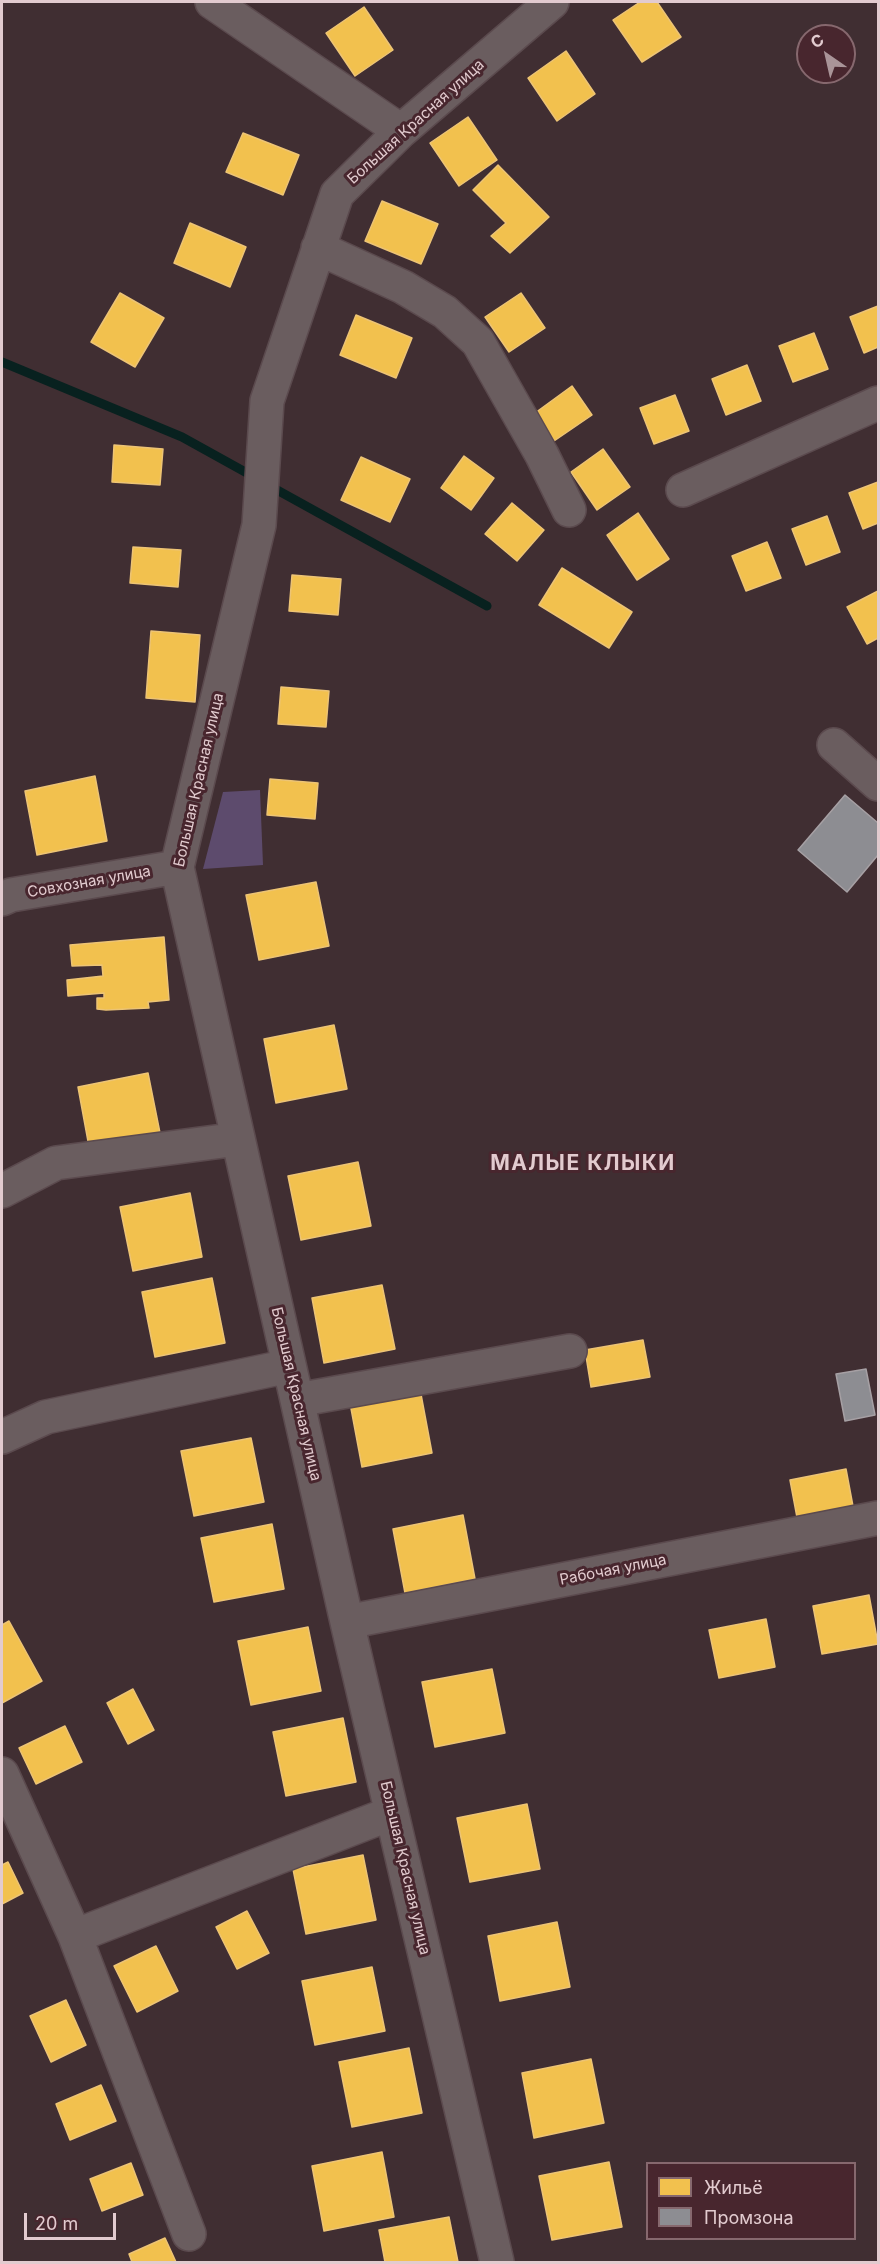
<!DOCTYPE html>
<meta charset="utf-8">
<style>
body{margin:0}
#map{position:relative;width:880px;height:2264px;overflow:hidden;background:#402e32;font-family:Inter,sans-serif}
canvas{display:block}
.frame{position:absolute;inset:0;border:3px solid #e2cbcf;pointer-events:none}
.legend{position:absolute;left:646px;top:2162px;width:210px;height:78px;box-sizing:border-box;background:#48262e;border:2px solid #86686e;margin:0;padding:8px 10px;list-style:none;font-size:18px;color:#e2cbcf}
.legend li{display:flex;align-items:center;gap:12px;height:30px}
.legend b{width:30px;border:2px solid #86686e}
.north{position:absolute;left:796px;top:24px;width:60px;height:60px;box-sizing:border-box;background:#48262e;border:2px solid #86686e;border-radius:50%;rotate:326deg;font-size:16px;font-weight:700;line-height:24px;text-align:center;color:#e2cbcf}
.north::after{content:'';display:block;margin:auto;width:21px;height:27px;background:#a99498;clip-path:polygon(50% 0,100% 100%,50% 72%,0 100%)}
.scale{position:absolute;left:24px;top:2213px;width:92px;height:27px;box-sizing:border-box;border:3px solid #e2cbcf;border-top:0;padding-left:8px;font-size:18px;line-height:21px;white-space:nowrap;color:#e2cbcf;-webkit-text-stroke:4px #48262e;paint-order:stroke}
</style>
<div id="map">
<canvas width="880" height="2264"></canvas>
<div class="frame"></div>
<ul class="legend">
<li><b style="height:16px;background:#f2c14e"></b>Жильё</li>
<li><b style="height:16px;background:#8d8d92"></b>Промзона</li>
</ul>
<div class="north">С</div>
<div class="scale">20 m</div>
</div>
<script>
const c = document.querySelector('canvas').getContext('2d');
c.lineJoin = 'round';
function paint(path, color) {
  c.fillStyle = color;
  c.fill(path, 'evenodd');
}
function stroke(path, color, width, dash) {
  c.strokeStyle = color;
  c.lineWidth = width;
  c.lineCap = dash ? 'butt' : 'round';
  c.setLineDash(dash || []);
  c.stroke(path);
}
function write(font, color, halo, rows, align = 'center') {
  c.font = font + ' Inter,sans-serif';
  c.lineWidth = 6;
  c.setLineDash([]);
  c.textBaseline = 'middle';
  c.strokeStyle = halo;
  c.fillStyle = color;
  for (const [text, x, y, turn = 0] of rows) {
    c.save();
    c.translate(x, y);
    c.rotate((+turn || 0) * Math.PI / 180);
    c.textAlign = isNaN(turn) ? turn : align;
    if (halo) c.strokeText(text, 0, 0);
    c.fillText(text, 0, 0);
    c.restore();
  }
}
const green = new Path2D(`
 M 260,790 L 263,865 L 203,869 L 223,792 Z`);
const homes = new Path2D(`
 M 640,2 L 657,2 L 681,37 L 642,62 L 613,20 Z
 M 364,7 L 393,50 L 355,76 L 326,33 Z
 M 566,51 L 595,94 L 557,121 L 528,78 Z
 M 468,117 L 497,160 L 459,186 L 430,143 Z
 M 243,133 L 299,155 L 283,195 L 226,172 Z
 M 498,165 L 549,217 L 510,253 L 491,236 L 506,223 L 473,190 Z
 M 382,201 L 438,224 L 421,264 L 365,241 Z
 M 190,223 L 246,247 L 230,287 L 174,263 Z
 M 120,293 L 164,318 L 135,367 L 91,342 Z
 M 521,293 L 545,328 L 509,352 L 485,317 Z
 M 878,306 L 878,347 L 864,353 L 850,317 Z
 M 356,315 L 412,338 L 396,378 L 340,355 Z
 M 814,333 L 828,369 L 793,382 L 779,346 Z
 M 747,365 L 761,401 L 726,415 L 712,379 Z
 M 572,386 L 592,415 L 554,441 L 535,413 Z
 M 675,395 L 689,431 L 654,444 L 640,408 Z
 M 114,445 L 163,449 L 160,485 L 112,482 Z
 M 603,449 L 630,487 L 597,510 L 571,472 Z
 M 464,456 L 494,478 L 471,510 L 441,488 Z
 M 361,457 L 410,479 L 390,522 L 341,500 Z
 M 878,482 L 878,523 L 863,529 L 849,493 Z
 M 512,503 L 544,530 L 517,561 L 485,534 Z
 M 638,513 L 669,559 L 637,580 L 607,535 Z
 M 827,516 L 840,552 L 806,565 L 792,529 Z
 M 767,542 L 781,578 L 746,591 L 732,556 Z
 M 133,547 L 181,550 L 178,587 L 130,583 Z
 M 562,568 L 632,612 L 609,648 L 539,605 Z
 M 292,575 L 341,579 L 338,615 L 289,611 Z
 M 878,591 L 878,638 L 867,644 L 847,607 Z
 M 151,631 L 200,635 L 195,702 L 146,698 Z
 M 281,687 L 329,691 L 326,727 L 278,724 Z
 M 95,776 L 107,841 L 37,855 L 25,791 Z
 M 270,779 L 318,783 L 315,819 L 267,815 Z
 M 316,882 L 329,946 L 259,960 L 246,895 Z
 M 164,937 L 169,1000 L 148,1002 L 149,1008 L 106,1010 L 97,1009 L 97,998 L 104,998 L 104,993 L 68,996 L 67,980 L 103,976 L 102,965 L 72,966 L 70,945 Z
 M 334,1025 L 347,1089 L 276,1103 L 264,1039 Z
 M 148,1073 L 161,1138 L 90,1152 L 78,1087 Z
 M 358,1162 L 371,1226 L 301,1240 L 288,1176 Z
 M 190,1193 L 202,1257 L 133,1271 L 120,1207 Z
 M 212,1278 L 225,1343 L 155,1357 L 142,1292 Z
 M 382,1285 L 395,1349 L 324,1363 L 312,1298 Z
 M 643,1340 L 650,1377 L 591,1387 L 585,1350 Z
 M 420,1389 L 432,1453 L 362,1467 L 350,1403 Z
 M 251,1438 L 264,1502 L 194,1516 L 181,1451 Z
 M 846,1469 L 855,1517 L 799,1528 L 790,1480 Z
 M 463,1515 L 475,1579 L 405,1593 L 393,1529 Z
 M 272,1524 L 284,1589 L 214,1602 L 201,1538 Z
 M 869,1595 L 878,1644 L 822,1654 L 813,1606 Z
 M 766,1619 L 775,1667 L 719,1678 L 709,1630 Z
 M 9,1621 L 42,1681 L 2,1703 L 2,1625 Z
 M 308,1627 L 321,1691 L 251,1705 L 238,1641 Z
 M 492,1669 L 505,1733 L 435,1747 L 422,1682 Z
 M 133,1689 L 154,1730 L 128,1744 L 107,1703 Z
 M 343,1718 L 356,1782 L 286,1796 L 273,1732 Z
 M 65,1726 L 82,1762 L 36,1784 L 19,1748 Z
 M 527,1804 L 540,1869 L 470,1882 L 457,1818 Z
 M 363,1855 L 376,1920 L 306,1934 L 293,1869 Z
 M 8,1862 L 23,1893 L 2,1904 L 2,1865 Z
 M 247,1911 L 269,1953 L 237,1969 L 216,1927 Z
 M 557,1922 L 570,1987 L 500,2001 L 488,1936 Z
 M 156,1946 L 178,1991 L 137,2012 L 114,1966 Z
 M 372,1967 L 385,2031 L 315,2045 L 302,1981 Z
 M 66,2000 L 86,2045 L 51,2062 L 30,2016 Z
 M 409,2048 L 422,2113 L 352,2127 L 339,2062 Z
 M 591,2059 L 604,2123 L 534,2138 L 522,2073 Z
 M 101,2085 L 116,2121 L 70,2140 L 56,2104 Z
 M 382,2152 L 394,2217 L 324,2231 L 312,2166 Z
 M 609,2162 L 622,2227 L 552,2240 L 539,2176 Z
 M 131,2163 L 143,2195 L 102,2211 L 90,2179 Z
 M 449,2217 L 458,2262 L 385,2262 L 379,2230 Z
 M 165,2238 L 176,2262 L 132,2262 L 129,2254 Z`);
const industry = new Path2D(`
 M 845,795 L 878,823 L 878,855 L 847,892 L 798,850 Z
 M 866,1369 L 875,1415 L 845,1421 L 836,1374 Z`);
const stream = new Path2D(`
 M 2,362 L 182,437 L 256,478
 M 268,485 L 487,606`);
const minor = new Path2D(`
 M 212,2 L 401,131
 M 318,248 L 403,287 L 445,312 L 478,342 L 542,455 L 569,510
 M 683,490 L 878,403
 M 834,745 L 878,784
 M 2,899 L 11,895 L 177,867
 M 2,1191 L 56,1163 L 238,1139
 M 297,1400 L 570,1351
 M 2,1437 L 46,1417 L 289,1366
 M 347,1622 L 878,1518
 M 2,1774 L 75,1936 L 189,2234
 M 75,1936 L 392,1813
 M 497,2262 L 347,1622 L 177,867 L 259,525 L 267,401 L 337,194 L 401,131 L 552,2`);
const streetNames = [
 ["Большая Красная улица",416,122,-42],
 ["Большая Красная улица",199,780,-77],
 ["Совхозная улица",89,882,-10],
 ["Большая Красная улица",296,1394,77],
 ["Рабочая улица",613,1570,-11],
 ["Большая Красная улица",405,1868,77]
];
const districtNames = [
 ["МАЛЫЕ КЛЫКИ",583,1164]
];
paint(green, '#5d4b6d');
paint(homes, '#f2c14e');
stroke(homes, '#edc475', 1.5);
paint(industry, '#8d8d92');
stroke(industry, '#a6a0a4', 1.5);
stroke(stream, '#08211f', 9);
stroke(minor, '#5b4a4e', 36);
stroke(minor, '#6a5d5f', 33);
write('15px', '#e2cbcf', '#48262e', streetNames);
c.letterSpacing = '1.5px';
write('bold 21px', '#e2cbcf', '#48262e', districtNames);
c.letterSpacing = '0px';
</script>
